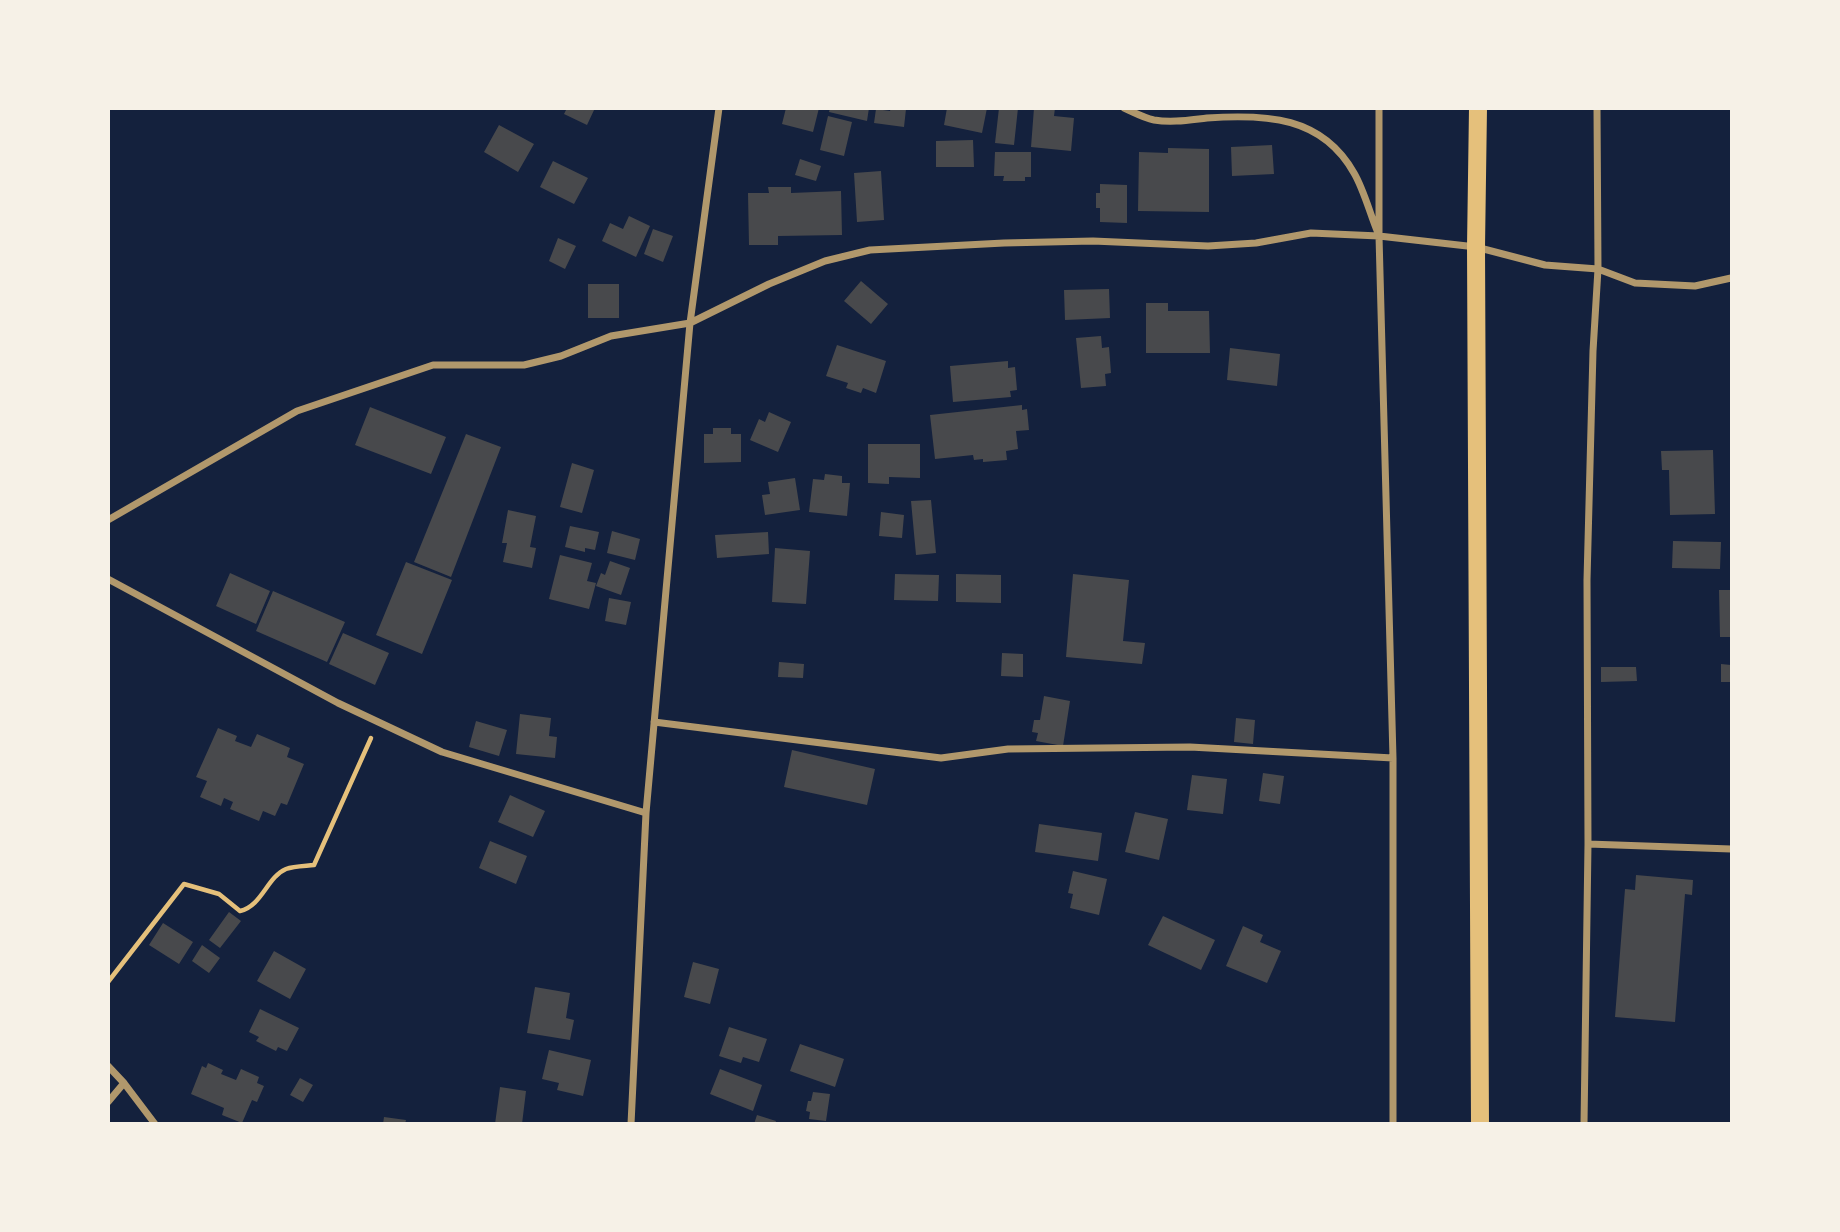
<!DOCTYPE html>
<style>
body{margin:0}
#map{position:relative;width:1840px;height:1232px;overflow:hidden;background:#14213d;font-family:Raleway,sans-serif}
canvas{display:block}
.frame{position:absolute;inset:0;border:110px solid #f6f1e7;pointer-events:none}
</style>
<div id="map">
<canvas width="1840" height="1232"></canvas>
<div class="frame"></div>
</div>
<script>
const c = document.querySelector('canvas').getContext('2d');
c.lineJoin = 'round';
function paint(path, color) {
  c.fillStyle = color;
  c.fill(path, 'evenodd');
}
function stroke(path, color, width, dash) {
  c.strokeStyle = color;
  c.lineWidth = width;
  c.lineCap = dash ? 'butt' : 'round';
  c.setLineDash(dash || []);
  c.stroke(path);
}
const building = new Path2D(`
 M 567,108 L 595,108 L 587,125 L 564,114 Z
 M 786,108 L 819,108 L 813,132 L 782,124 Z
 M 830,108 L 869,108 L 867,121 L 829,112 Z
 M 891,108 L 906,109 L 904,127 L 874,123 L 876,109 L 890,111 Z
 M 947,108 L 987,108 L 982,133 L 944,125 Z
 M 999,108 L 1018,108 L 1014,145 L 995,143 Z
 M 1034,108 L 1055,108 L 1054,116 L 1074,118 L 1071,151 L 1031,147 Z
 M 828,116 L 852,122 L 844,156 L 820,150 Z
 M 499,125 L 534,144 L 518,172 L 484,152 Z
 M 973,140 L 974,167 L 936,167 L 936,141 Z
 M 1272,145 L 1274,174 L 1232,176 L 1231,147 Z
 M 1168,148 L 1209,149 L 1209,212 L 1138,211 L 1139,152 L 1168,153 Z
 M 995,152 L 1031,152 L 1031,177 L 1025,177 L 1025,181 L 1003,181 L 1004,176 L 994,176 Z
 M 800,159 L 821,166 L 816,181 L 795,175 Z
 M 553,161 L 588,178 L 574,204 L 540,187 Z
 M 881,171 L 884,220 L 857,222 L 854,173 Z
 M 1100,184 L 1127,185 L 1127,223 L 1100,222 L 1100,208 L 1096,208 L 1096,193 L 1100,193 Z
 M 768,187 L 791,187 L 791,193 L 841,191 L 842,235 L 778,236 L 778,245 L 749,245 L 748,193 L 769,193 Z
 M 629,216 L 650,226 L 636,257 L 602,241 L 610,223 L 623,229 Z
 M 653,229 L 673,236 L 663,262 L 644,254 Z
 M 558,238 L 576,246 L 565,269 L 549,261 Z
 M 861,281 L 888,304 L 871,324 L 844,301 Z
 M 588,284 L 619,284 L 619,318 L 588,318 Z
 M 1109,289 L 1110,318 L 1065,320 L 1064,290 Z
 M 1146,303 L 1168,303 L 1168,311 L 1209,311 L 1210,353 L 1146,353 Z
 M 1101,336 L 1102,348 L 1109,347 L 1111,373 L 1105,374 L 1106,386 L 1081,388 L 1076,338 Z
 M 837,345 L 886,361 L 876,393 L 863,388 L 861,393 L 846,388 L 848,383 L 826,376 Z
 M 1230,348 L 1280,354 L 1277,386 L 1227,380 Z
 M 1008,361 L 1008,368 L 1015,367 L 1017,390 L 1010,391 L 1011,397 L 953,402 L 950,366 Z
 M 1022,405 L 1022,410 L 1027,409 L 1029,430 L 1016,431 L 1018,449 L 1006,451 L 1007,460 L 983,462 L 983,459 L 974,460 L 973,455 L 935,459 L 930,415 Z
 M 370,407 L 446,437 L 431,474 L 355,445 Z
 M 769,412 L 791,422 L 778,452 L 750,440 L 759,419 L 765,422 Z
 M 713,428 L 731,428 L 731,434 L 741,434 L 741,462 L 704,463 L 704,434 L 713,434 Z
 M 466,434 L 501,447 L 451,577 L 414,562 Z
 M 868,444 L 920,444 L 920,478 L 889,477 L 889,484 L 868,483 Z
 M 1713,450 L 1715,514 L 1670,515 L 1669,470 L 1662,470 L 1661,451 Z
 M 572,463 L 594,470 L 582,513 L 560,507 Z
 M 825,474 L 842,476 L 842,483 L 850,483 L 847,516 L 809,512 L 813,479 L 824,480 Z
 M 795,478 L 800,510 L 765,515 L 762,495 L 770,494 L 768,482 Z
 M 931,500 L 936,553 L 916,555 L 911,501 Z
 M 508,510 L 536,516 L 530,547 L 536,548 L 532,568 L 503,562 L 507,543 L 502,543 Z
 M 881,512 L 904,515 L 902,538 L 879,536 Z
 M 570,526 L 599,532 L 595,550 L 585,548 L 585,552 L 565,547 Z
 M 612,531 L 640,539 L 635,560 L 607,553 Z
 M 768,532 L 769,554 L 717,558 L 715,535 Z
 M 1673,541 L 1721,542 L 1720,569 L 1672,568 Z
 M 775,548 L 810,551 L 806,604 L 772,602 Z
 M 560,555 L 592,563 L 587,581 L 596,583 L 589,609 L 549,599 Z
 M 610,561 L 630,568 L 621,595 L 596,586 L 601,573 L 605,575 Z
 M 406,562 L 452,580 L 422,654 L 376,635 Z
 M 230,573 L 270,591 L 256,624 L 216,606 Z
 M 895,574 L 939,575 L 938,601 L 894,600 Z
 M 956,574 L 1001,575 L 1001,603 L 956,602 Z
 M 1073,574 L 1129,580 L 1123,641 L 1145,643 L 1142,664 L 1066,657 Z
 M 1719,590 L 1731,590 L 1731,637 L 1720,637 Z
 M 273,591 L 345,622 L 327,662 L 256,631 Z
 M 609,598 L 631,602 L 626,625 L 605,621 Z
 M 343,633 L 389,653 L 375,685 L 329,664 Z
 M 1002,653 L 1023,654 L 1023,677 L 1001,676 Z
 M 779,662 L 804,664 L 803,678 L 778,677 Z
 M 1721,664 L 1731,665 L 1731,682 L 1721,682 Z
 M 1601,667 L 1636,667 L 1637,681 L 1601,682 Z
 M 1044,696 L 1070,701 L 1063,746 L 1036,741 L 1038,733 L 1032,732 L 1034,720 L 1040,720 Z
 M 520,714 L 551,718 L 549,736 L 557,737 L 555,758 L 516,754 Z
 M 1236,718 L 1255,720 L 1253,744 L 1234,742 Z
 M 476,721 L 507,730 L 499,756 L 469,747 Z
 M 218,728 L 237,736 L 235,741 L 251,747 L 257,734 L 290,748 L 287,757 L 304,764 L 287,805 L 281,803 L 275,816 L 263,811 L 259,821 L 230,809 L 233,802 L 224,798 L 221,806 L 200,797 L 207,781 L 196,777 Z
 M 792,750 L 875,769 L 867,805 L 784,787 Z
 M 1263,773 L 1284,776 L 1280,804 L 1259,801 Z
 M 1192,775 L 1227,779 L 1223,814 L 1187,810 Z
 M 510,795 L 545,811 L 533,837 L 498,822 Z
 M 1135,812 L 1168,819 L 1159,860 L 1125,852 Z
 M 1039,824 L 1102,833 L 1098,861 L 1035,852 Z
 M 490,841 L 527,856 L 516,884 L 479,868 Z
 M 1073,871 L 1107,879 L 1099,915 L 1070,908 L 1073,894 L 1068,893 Z
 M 1636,875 L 1693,880 L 1692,895 L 1685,894 L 1675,1022 L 1615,1017 L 1625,889 L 1635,890 Z
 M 229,912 L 241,921 L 220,948 L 209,940 Z
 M 1163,916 L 1215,940 L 1201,970 L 1148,945 Z
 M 163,923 L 193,942 L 179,964 L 149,945 Z
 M 1243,926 L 1263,935 L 1260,942 L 1281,951 L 1267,983 L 1226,966 Z
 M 202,945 L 220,958 L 209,973 L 192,961 Z
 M 274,951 L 306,969 L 290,999 L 257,981 Z
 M 693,962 L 719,969 L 710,1004 L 684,997 Z
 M 535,987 L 570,993 L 566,1018 L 574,1020 L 570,1040 L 527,1033 Z
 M 260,1009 L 299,1028 L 287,1051 L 278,1047 L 276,1051 L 256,1041 L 259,1037 L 249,1032 Z
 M 729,1027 L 767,1039 L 759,1062 L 743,1057 L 741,1063 L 719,1056 Z
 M 800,1044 L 844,1059 L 835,1087 L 790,1071 Z
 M 549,1050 L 591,1060 L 583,1096 L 557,1090 L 559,1083 L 542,1079 Z
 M 208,1063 L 223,1070 L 221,1074 L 236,1080 L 241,1069 L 259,1077 L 257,1083 L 264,1086 L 257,1102 L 252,1100 L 242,1123 L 222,1115 L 224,1108 L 191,1094 L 202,1066 L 206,1068 Z
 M 720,1069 L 762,1085 L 753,1111 L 710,1094 Z
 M 300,1078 L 313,1085 L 303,1102 L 290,1095 Z
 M 500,1087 L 526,1091 L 522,1124 L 495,1124 Z
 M 813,1092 L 830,1094 L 826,1121 L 809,1119 L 810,1112 L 806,1111 L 808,1101 L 811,1101 Z
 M 757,1115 L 776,1121 L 775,1124 L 754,1124 Z
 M 384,1117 L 406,1120 L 405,1124 L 383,1124 Z`);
const path = new Path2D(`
 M 108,982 L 184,884 L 219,894 L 240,911 C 262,906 267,877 286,869 C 294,866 306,866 314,865 L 371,738`);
const minor = new Path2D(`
 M 1124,108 C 1133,112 1144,118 1154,120 C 1172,123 1189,120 1207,118 C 1266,114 1322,116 1354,173 C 1364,190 1370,214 1378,233
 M 1379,108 L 1379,236 L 1393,758 L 1393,1124
 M 108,520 L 297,411 L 433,365 L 524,365 L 561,356 L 611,336 L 690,323 L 769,284 L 825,261 L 870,250 L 1004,243 L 1093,241 L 1208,246 L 1256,243 L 1311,233 L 1379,236 L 1476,247 L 1545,265 L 1598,269 L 1635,283 L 1695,286 L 1731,278
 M 108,579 L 338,703 L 442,752 L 646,813
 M 654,722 L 941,758 L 1008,749 L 1190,747 L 1393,758
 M 1588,844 L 1731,849
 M 108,1066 L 124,1083 L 155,1124
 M 108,1102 L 124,1083
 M 631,1124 L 646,813 L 690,323 L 719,108
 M 1584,1124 L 1588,844 L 1587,580 L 1593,351 L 1598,269 L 1597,108`);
const primary = new Path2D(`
 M 1478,108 L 1476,247 L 1480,1124`);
paint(building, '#48494c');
stroke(path, '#e5c07b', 4.5);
stroke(minor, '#b1986c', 7);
stroke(primary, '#e5c07b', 18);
</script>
